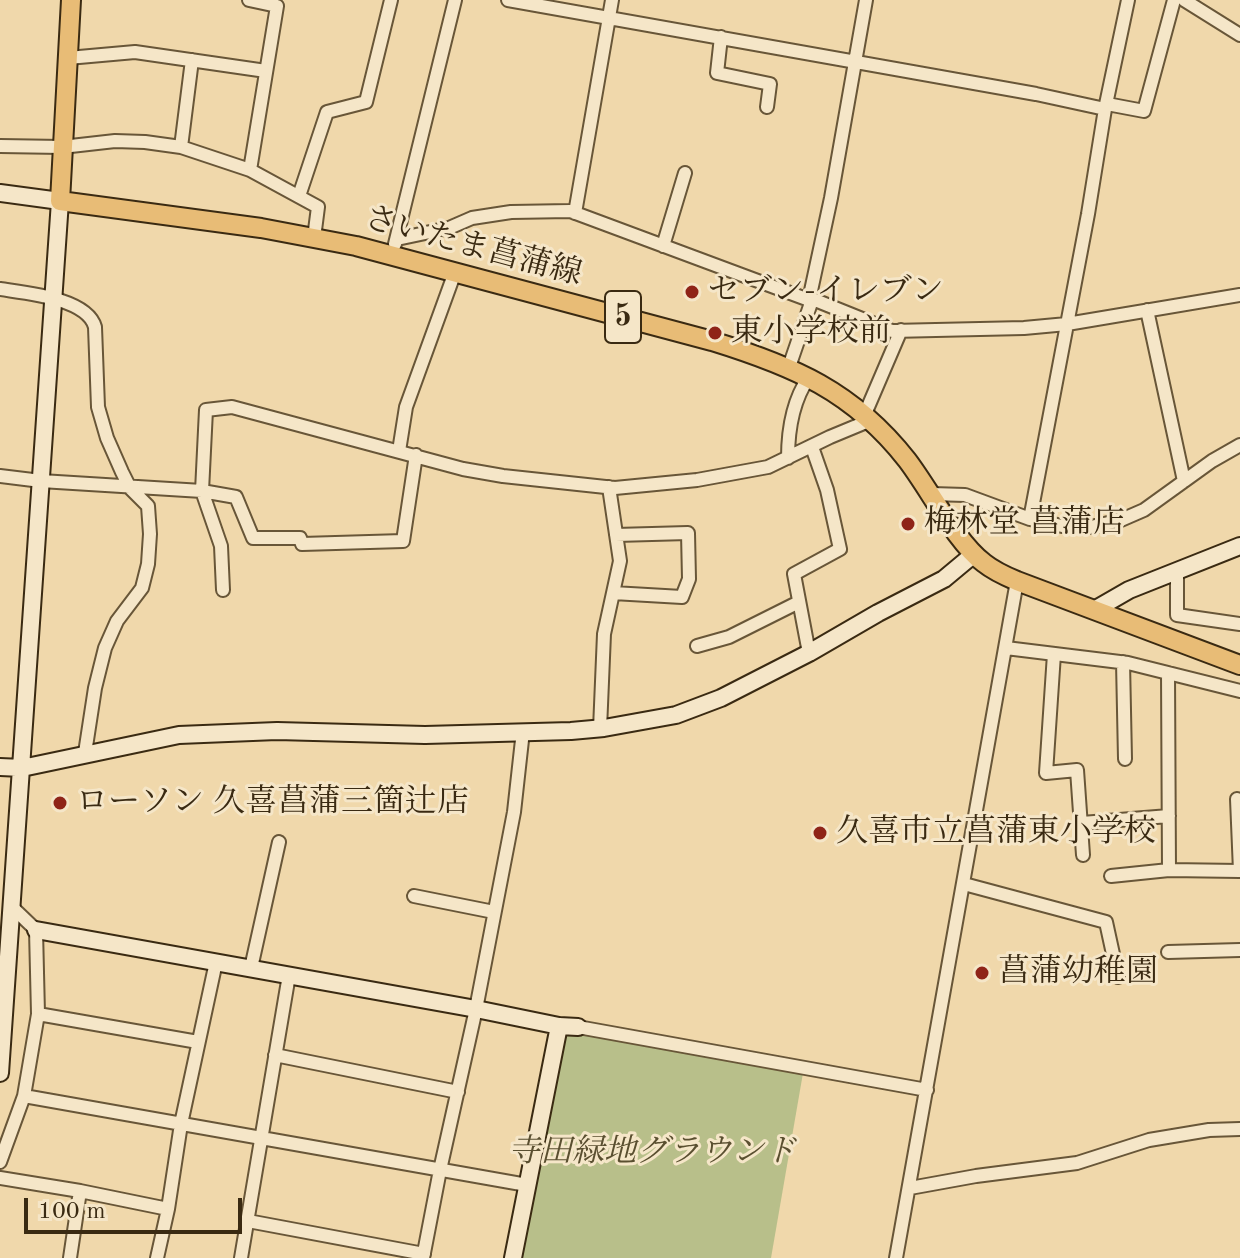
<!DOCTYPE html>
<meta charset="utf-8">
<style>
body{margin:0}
#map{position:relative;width:1240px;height:1258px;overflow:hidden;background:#f0d8ab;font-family:"Old Standard TT",serif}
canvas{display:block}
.scale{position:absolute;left:24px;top:1198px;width:218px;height:36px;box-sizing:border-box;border:4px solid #3a2a12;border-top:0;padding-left:10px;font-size:24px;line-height:28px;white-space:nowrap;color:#3a2a12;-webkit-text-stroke:6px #f5e6c8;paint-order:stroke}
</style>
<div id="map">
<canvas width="1240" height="1258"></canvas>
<div class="scale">100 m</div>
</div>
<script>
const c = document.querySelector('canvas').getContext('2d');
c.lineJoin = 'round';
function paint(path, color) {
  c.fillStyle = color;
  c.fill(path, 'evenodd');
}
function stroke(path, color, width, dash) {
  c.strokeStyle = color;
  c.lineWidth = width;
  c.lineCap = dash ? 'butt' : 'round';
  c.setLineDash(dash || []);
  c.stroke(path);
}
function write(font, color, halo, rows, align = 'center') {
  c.font = font + ' "Old Standard TT","Noto Serif JP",serif';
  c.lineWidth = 6;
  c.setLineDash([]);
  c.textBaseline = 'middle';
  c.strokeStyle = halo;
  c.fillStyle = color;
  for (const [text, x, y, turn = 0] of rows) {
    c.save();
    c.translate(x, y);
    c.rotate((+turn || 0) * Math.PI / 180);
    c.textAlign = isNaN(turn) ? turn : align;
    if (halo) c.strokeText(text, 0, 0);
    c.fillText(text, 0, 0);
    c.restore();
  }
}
const green = new Path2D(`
 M 563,1031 L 803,1073 L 771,1258 L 519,1258 Z`);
const street = new Path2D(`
 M 249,0 L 277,6 L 250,170
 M 508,0 L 1036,94 L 1105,109
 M 1184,0 L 1240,35
 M 721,37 L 717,73 L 770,84 L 767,107
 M 68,58 L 135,52 L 266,71
 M 1107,104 L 1144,111 L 1174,0
 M 0,146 L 62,147 L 115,141 L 145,142 L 181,147 L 250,170 L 318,207 L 314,238
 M 181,147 L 192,60
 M 299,196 L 327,112 L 366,102 L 391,0
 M 575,213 L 612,0
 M 397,239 L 449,228 L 472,218 L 511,212 L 570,211 L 809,300 L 815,300 L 892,331 L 1024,328 L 1067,324 L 1240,295
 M 395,244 L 455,0
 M 663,246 L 685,173
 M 0,289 C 25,293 87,298 95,327 L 98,407 L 107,438 L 122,472 L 130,488 L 148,506 L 150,534 L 148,564 L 142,588 L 117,621 L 105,648 L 95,688 L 85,753
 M 809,300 L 831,198 L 866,0
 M 1147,310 L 1184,481
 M 789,367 L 812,300
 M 865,414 L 901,330
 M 399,451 L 406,407 L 455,272
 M 788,458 C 788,430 793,400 809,377
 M 0,476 L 41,481 L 202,491 L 206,410 L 232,407 L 463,469 L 503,476 L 615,488 L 697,480 L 768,467 L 830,437 L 871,420
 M 932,494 L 965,495 L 1030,519 L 1062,526 L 1091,527 L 1121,520 L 1144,510 L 1212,461 L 1240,445
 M 1030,519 L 1088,214 L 1105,109 L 1128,0
 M 1177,571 L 1177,615 L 1240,624
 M 223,590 L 221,546 L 202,491 L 236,497 L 253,538 L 300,538 L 302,544 L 403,541 L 416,455
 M 613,593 L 682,597 L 689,579 L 688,533 L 616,535
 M 697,646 L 729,637 L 799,602
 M 1006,648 L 1128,663 L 1240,691
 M 809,653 L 794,574 L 840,549 L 827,490 L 812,447
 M 1054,654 L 1046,773 L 1077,770 L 1083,855
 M 1123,662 L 1125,759
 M 600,729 L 604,634 L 620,561 L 609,487
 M 1082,823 L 1169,816
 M 1169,870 L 1240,871 L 1237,799
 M 1111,876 L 1169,870 L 1168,673
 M 964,884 L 1106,922 L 1118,977
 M 414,896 L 494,912
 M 1168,952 L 1240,950
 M 251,968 L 279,842
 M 38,1014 L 198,1042
 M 578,1027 L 927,1090
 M 275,1055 L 458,1092
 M 24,1096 L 527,1185
 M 0,1162 L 24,1096 L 38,1014 L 36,930 L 12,907
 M 0,1178 L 80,1191 L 70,1258
 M 910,1188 L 976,1176 L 1077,1163 L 1149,1140 L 1209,1130 L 1240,1129
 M 80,1191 L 168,1209
 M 248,1221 L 424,1254
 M 157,1258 L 168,1209 L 181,1124 L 216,962
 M 241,1258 L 289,975
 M 423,1258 L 440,1170 L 476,1009 L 514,812 L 523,731
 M 896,1258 L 1017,581`);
const secondary = new Path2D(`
 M 0,193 L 60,201 L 0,1073
 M 1096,609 L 1129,590 L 1240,546
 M 0,767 L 22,768 L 179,735 L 277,731 L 425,735 L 571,731 L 604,728 L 676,715 L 721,698 L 809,653 L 878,613 L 944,579 L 974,554
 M 36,930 L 476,1009 L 559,1026 L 578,1027
 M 513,1258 L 559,1026`);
const primary = new Path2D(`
 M 71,0 L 60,201 L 261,228 L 356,246 L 712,341 C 793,366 853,391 907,460 C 930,490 956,542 984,563 C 994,571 1005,576 1017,581 L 1240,665`);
const markers = [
 [692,292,8,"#8f2418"],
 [715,333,8,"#8f2418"],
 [908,524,8,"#8f2418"],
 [60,803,8,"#8f2418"],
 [820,833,8,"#8f2418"],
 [982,973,8,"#8f2418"]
];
const shields = [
 [623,317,36]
];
const shieldNames = [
 ["5",623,317]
];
const streetNames = [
 ["さいたま菖蒲線",473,247,15]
];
const poiNames = [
 ["セブン-イレブン",708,292],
 ["東小学校前",731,333],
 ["梅林堂 菖蒲店",924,524],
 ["ローソン 久喜菖蒲三箇辻店",76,803],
 ["久喜市立菖蒲東小学校",836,833],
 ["菖蒲幼稚園",998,973]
];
const parkNames = [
 ["寺田緑地グラウンド",652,1153]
];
paint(green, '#b8bf8a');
stroke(street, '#685638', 16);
stroke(secondary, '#3a2a12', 20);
stroke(primary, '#3a2a12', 22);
stroke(street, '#f5e6c8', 12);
stroke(secondary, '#f5e6c8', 16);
stroke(primary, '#e8bc76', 18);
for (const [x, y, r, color] of markers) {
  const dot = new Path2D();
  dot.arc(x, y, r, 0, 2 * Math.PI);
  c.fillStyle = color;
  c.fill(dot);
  stroke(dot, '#f5e6c8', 3);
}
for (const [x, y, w] of shields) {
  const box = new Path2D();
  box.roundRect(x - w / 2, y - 26, w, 52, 6);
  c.fillStyle = '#f5e6c8';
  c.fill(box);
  stroke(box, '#3a2a12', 2);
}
write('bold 30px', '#3a2a12', null, shieldNames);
write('32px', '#3a2a12', '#f5e6c8', streetNames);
write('32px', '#3a2a12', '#f5e6c8', poiNames, 'left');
write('italic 32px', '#5a4f30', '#f5e6c8', parkNames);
</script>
